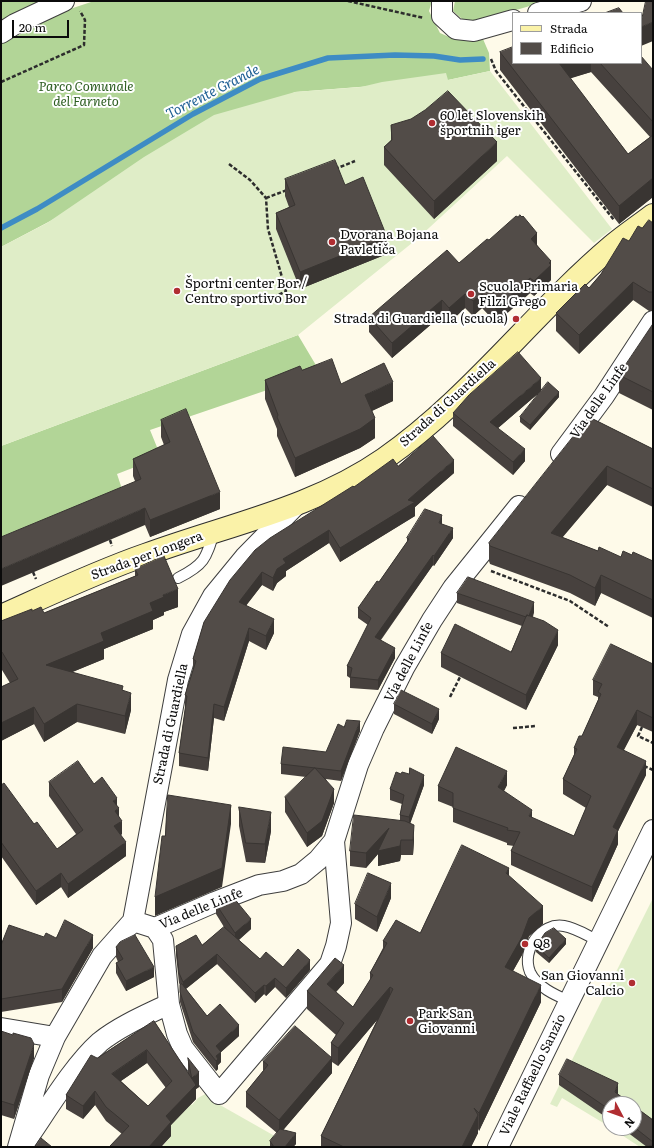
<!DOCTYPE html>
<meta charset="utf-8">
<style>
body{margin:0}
#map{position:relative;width:654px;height:1148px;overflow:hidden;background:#fefae9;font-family:Literata,serif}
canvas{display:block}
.frame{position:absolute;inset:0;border:2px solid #0b0b0b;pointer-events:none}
.legend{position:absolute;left:512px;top:12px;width:130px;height:52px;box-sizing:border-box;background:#fff;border:1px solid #9d9d9d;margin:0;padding:5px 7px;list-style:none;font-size:12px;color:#0b0b0b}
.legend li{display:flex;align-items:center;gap:8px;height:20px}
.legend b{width:20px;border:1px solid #9d9d9d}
.north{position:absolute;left:602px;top:1096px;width:40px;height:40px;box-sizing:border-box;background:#fff;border:1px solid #9d9d9d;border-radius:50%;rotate:131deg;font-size:11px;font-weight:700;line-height:16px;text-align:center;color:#0b0b0b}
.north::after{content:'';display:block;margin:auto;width:14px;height:18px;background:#b02d31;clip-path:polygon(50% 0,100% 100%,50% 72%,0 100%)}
.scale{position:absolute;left:12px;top:20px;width:57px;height:18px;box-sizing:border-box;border:2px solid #0b0b0b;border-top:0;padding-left:5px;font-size:12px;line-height:14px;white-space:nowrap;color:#0b0b0b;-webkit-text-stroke:3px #fff;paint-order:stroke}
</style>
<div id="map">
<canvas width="654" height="1148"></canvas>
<div class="frame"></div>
<ul class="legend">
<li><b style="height:5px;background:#faf2a8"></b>Strada</li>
<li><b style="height:11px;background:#524c48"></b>Edificio</li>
</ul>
<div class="north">N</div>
<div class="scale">20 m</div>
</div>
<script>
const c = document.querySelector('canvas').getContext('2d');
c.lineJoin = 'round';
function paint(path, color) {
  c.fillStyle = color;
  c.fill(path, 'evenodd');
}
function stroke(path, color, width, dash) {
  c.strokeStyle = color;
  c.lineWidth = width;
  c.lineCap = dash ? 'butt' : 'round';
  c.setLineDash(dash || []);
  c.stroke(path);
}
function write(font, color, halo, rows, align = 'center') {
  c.font = font + ' Literata,serif';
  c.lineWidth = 4;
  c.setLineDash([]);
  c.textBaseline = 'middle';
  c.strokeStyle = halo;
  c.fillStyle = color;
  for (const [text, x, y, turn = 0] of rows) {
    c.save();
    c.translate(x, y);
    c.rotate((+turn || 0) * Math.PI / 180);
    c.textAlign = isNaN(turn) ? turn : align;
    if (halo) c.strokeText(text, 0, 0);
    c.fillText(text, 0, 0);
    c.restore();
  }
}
const forest = new Path2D(`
 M 1,1 L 44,1 L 1,21 Z
 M 94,1 L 432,1 L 429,11 L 440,33 L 456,40 L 483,39 L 489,53 L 490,71 L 448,80 L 295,92 L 1,247 L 1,44 L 67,10 Z
 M 455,1 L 547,1 L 475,22 L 462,19 L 453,11 Z
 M 298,335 L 320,372 L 150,430 L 161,457 L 117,474 L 122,489 L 1,537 L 1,446 Z`);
const pitch = new Path2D(`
 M 490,71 L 612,229 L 594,243 L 507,156 L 417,239 L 298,335 L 1,446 L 1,247 L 47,223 L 144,157 L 214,115 L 295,92 L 361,87 L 382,82 L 446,73 L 448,80 Z
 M 653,898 L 653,1147 L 640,1147 L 611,1128 L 634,1128 L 634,1104 L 610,1104 L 610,1127 L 562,1098 L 557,1107 L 550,1104 Z
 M 207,1093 L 213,1101 L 280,1139 L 274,1147 L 162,1147 L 171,1136 L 166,1130 L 191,1104 L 192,1105 L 198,1098 Z`);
const stream = new Path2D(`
 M 1,228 L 37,209 L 193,114 L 260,79 L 328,58 L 395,55 L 434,56 L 460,60 L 483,59`);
const path = new Path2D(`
 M 348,1 L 424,18
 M 491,59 L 496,71 L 614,220
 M 1,82 L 84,45 L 85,20 L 80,11
 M 229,164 L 250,180 L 266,198 L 268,229 L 286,291 L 261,304
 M 335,169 L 355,161
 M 266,198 L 287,190
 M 110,540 L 112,546
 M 491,571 L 570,601 L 609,627
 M 33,572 L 36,579
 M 450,697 L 460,677
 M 642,727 L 638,736 L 653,743
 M 513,728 L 536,726
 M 644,766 L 653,770`);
const lane = new Path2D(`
 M 178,578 C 204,565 206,559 214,532
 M 569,1001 C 555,995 537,987 530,972 C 521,950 541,922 564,926 C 576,928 588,936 599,941`);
const street = new Path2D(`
 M 442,1 L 442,16 L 456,29 L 474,31 L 513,20
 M 538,13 L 581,1
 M 1,33 L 15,24 L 64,1
 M 561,454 L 604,396 L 653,321
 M 133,921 L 155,928 L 215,902 L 259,885 L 283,881 L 301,874 L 318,860 L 334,841 L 358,765 L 374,728 L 404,668 L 432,620 L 453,588 L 519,506
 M 155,928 L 163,940 L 169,1004 L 177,1034 L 183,1048 L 219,1094 L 330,964 L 336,946 L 341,923 L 334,841
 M 1,1028 L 55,1037
 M 25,1142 C 46,1112 73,1066 100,1042 C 120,1026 146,1015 169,1004
 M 18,1147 L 39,1075 L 55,1037 L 102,956 L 133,921 L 178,680 L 192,634 L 213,596 L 245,557 L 296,505
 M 498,1147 L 653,830`);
const secondary = new Path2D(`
 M 1,616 C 48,595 96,572 145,555 C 226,525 312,509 384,459 C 470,399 533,313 612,246 C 625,235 640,225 653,215`);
const wall = new Path2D(`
 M 500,52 L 513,63 L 641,63 L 653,70 L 653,197 L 619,224 L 500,70 ZM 591,72 L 650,137 L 628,154 L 570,78 Z
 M 391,125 L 497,161 L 434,219 L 384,165 L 384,147 L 391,140 Z
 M 285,179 L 345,185 L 387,254 L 300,289 L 276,229 L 276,213 L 289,207 L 285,196 Z
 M 653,223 L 653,311 L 649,311 L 633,300 L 579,354 L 556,331 L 556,313 L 589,288 L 629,241 L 642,228 Z
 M 489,240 L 537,245 L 551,264 L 551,280 L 534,296 L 530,293 L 496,323 L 482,308 L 473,316 L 465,308 L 449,323 L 442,315 L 392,358 L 369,332 L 369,317 L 459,263 Z
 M 653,324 L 653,410 L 619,393 L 619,375 Z
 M 302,370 L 341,384 L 393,401 L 372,411 L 375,438 L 360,448 L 295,477 L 277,436 L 277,429 L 265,399 L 265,380 Z
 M 541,391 L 559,397 L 530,430 L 520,422 L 520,417 L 540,392 L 498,428 L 525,461 L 513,475 L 453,426 L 453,413 Z
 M 589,417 L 653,449 L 653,507 L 607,485 L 562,537 L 598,551 L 621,557 L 632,555 L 653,561 L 653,618 L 601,593 L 595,606 L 570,593 L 490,564 L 489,561 L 489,543 Z
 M 161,420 L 220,509 L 150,537 L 145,525 L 135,481 L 133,476 L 133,459 L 164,445 L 161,437 Z
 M 398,466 L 454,473 L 415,507 L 415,516 L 340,562 L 329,543 L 286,571 L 286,576 L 277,583 L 273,591 L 262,585 L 246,605 L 274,633 L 266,650 L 249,641 L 224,721 L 214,718 L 208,771 L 179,766 L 179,753 L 185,709 L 185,695 L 193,669 L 193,659 L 204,622 L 354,487 Z
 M 442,524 L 453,538 L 434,566 L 433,565 L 381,640 L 395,658 L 378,690 L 350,688 L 350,678 L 347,676 L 347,666 L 368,625 L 358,618 L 358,608 L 379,582 L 407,542 L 407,538 Z
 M 135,569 L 178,607 L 164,612 L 164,615 L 153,620 L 153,629 L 104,649 L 104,659 L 72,672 L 123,690 L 131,710 L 125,734 L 77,722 L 44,742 L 34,724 L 1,741 L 1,687 L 10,683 L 2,670 L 1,621 L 32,611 L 44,613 L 135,576 Z
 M 457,593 L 534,612 L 533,617 L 558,645 L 526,710 L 441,667 L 441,653 L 511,652 L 522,626 L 457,603 Z
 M 653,664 L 653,732 L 637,725 L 624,750 L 646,775 L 618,831 L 618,844 L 592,902 L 511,865 L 511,851 L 514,846 L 507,845 L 507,843 L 453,822 L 453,807 L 438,801 L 438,786 L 507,785 L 504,791 L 532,818 L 574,836 L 586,808 L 563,794 L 563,779 L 574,755 L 574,748 L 582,736 L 598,700 L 598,697 L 593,695 L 593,680 Z
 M 394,704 L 439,719 L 432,734 L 394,714 Z
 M 344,727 L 360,731 L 341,781 L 326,779 L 334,803 L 322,836 L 307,847 L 285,812 L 285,797 L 306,777 L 281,774 L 281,764 L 326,752 Z
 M 401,774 L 424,785 L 410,823 L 414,840 L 413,855 L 401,855 L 400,861 L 378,866 L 378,854 L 366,868 L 350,866 L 350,851 L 400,820 L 400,815 L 402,804 L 390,800 L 390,789 Z
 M 49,782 L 94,784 L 117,806 L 122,834 L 121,835 L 126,856 L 68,898 L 61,887 L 36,905 L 1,856 L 1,785 L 34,824 L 57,849 L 76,834 L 49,796 Z
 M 239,807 L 271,831 L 265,863 L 246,862 L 239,826 Z
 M 509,876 L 543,924 L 529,936 L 522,955 L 513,971 L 541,1002 L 479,1131 L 478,1129 L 478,1133 L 471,1147 L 321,1147 L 321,1136 L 377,1020 L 338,1066 L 332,1062 L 332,1073 L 283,1130 L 296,1144 L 293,1147 L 270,1147 L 270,1141 L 277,1133 L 246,1107 L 246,1092 L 263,1071 L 263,1061 L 331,1057 L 331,1043 L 336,1035 L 307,1009 L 307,991 L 344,983 L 336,992 L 353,1007 L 370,980 L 370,973 L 383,948 L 383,941 L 420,933 Z
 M 391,898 L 377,932 L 355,919 L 355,904 Z
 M 216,904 L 251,929 L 239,940 L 260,959 L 283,967 L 310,970 L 286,998 L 275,987 L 266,996 L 264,994 L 255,1003 L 217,964 L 186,989 L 207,1016 L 239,1036 L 221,1052 L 221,1062 L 218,1065 L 218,1069 L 216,1071 L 193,1042 L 180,1002 L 180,985 L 179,983 L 176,955 L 176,946 L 202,945 L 224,927 L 216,914 Z
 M 44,937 L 56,938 L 93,948 L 62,1002 L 1,1012 L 1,945 Z
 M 566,944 L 549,963 L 536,952 L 536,946 Z
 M 116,947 L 154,977 L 126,991 L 116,973 L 116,963 L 118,962 L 116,957 Z
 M 154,1021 L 188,1073 L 188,1058 L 199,1087 L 196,1089 L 196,1099 L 171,1125 L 171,1136 L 161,1147 L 110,1147 L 110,1146 L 122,1134 L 106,1121 L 95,1105 L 83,1119 L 66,1109 L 66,1095 L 97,1058 ZM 147,1063 L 166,1088 L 148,1106 L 121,1081 Z
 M 1,1031 L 34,1058 L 14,1119 L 1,1115 Z
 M 559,1075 L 618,1093 L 610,1104 L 610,1120 L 559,1085 Z
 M 634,1106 L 653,1120 L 653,1147 L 647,1147 L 631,1135 L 622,1128 L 634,1128 Z`);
const shadedWall = new Path2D(`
 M 653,22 L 653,41 L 641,46 L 641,27 Z
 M 559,63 L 591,63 L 591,72 L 559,82 Z
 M 497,142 L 497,161 L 434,219 L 434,201 Z
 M 653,178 L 653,197 L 619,224 L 619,206 Z
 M 537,233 L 537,248 L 531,239 Z
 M 387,237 L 387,254 L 300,289 L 300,272 Z
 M 551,261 L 551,280 L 534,296 L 534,281 Z
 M 530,278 L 530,293 L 496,323 L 496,309 Z
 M 633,282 L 633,300 L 579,354 L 579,335 Z
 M 465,294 L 465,308 L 449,323 L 449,308 Z
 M 482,294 L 482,308 L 473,316 L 473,301 Z
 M 442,300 L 442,315 L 392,358 L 392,343 Z
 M 541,378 L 541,391 L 490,435 L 490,422 Z
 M 393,382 L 393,401 L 365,414 L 365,395 Z
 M 559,392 L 559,397 L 530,430 L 530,425 Z
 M 375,418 L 375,438 L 360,448 L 295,477 L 295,458 Z
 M 525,449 L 525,461 L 513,475 L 513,462 Z
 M 454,460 L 454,473 L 415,507 L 415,516 L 340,562 L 340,548 L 408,500 Z
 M 607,466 L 607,485 L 551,551 L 551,533 Z
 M 220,492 L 220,509 L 150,537 L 150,520 Z
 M 145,508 L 145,525 L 1,586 L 1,569 Z
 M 442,515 L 442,526 L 439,523 Z
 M 453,528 L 453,538 L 434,566 L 434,556 Z
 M 329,530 L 329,543 L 286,571 L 286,576 L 277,583 L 273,591 L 273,578 L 277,569 L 283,559 Z
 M 433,555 L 433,565 L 375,647 L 375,637 Z
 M 262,572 L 262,585 L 239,615 L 239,602 Z
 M 601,575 L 601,593 L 595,606 L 595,588 Z
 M 178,589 L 178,607 L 164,612 L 164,615 L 153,620 L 153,629 L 104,649 L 104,659 L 46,683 L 46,665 L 163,595 Z
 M 534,602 L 534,612 L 528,628 L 528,618 Z
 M 274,619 L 274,633 L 266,650 L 266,636 Z
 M 249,628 L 249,641 L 224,721 L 224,707 Z
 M 558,630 L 558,645 L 526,710 L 526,695 Z
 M 395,648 L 395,658 L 378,690 L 378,680 Z
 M 2,652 L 2,670 L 1,671 L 1,653 Z
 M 131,693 L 131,710 L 125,734 L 125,716 Z
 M 77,704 L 77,722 L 44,742 L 44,724 Z
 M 214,704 L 214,718 L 208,771 L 208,758 Z
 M 34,707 L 34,724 L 1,741 L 1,723 Z
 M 439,709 L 439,719 L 432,734 L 432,724 Z
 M 637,710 L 637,725 L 617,762 L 617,747 Z
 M 360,721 L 360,731 L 341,781 L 341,771 Z
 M 646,761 L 646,775 L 618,831 L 618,844 L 592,902 L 592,887 L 613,827 Z
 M 507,771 L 507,785 L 498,802 L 498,787 Z
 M 424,775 L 424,785 L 409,827 L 409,817 Z
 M 334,789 L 334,803 L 322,836 L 307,847 L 307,833 Z
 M 117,798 L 117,810 L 119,808 L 119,822 L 115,825 L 113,801 Z
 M 231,805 L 231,824 L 222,887 L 155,916 L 155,897 Z
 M 532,810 L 532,825 L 529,816 Z
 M 271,812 L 271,831 L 265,863 L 265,844 Z
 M 122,821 L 122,834 L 114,839 L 114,826 Z
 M 414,825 L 414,840 L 413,855 L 413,840 Z
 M 389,828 L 401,840 L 401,855 L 400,861 L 378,866 L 378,854 L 366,868 L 366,853 Z
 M 126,842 L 126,856 L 68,898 L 68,884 Z
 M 509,868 L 509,886 L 506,873 Z
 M 61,873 L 61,887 L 36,905 L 36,891 Z
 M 391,883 L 391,898 L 377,932 L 377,917 Z
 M 543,906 L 543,924 L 529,936 L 522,955 L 505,985 L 505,967 L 529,918 Z
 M 251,919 L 251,929 L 235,943 L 235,933 Z
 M 93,935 L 93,948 L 62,1002 L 62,989 Z
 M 566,939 L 566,944 L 549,963 L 549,958 Z
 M 217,954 L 217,964 L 183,991 L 183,982 Z
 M 310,960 L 310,970 L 286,998 L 286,988 Z
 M 344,965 L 344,983 L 327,1002 L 327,984 Z
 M 154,967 L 154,977 L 126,991 L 126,981 Z
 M 275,978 L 275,987 L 266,996 L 266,986 Z
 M 264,985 L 264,994 L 255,1003 L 255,993 Z
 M 541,985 L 541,1002 L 479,1131 L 479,1113 Z
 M 390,987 L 390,1005 L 338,1066 L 338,1048 Z
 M 239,1025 L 239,1036 L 220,1053 L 221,1052 L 221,1062 L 218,1065 L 218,1069 L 216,1071 L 216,1046 Z
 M 34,1044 L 34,1058 L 14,1119 L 14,1105 Z
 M 147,1050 L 147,1063 L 112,1087 L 112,1074 Z
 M 332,1058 L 332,1073 L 279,1135 L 279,1120 Z
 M 199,1072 L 199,1087 L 196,1089 L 196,1099 L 171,1125 L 171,1136 L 161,1147 L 149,1147 L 166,1116 L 192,1089 L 192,1078 Z
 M 618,1083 L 618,1093 L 615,1102 L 615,1092 Z
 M 95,1091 L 95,1105 L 83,1119 L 83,1106 Z
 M 478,1115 L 478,1133 L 471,1147 L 462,1147 Z
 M 296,1133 L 296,1144 L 293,1147 L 285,1147 Z`);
const building = new Path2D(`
 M 646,1 L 653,1 L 653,22 L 641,27 L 641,23 Z
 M 619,8 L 623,13 L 605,13 Z
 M 513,47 L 513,63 L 559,63 L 628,154 L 653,135 L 653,178 L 619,206 L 500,52 Z
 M 641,56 L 653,70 L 653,122 L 600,63 L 641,63 Z
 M 448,91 L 497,142 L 434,201 L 384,147 L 392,140 L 391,125 L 411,119 L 425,110 Z
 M 335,160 L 345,185 L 363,177 L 387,237 L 300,272 L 276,213 L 295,205 L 285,179 Z
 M 520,215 L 522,217 L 523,216 L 537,233 L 531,239 L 551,261 L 549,263 L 551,265 L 534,281 L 530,278 L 496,309 L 482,294 L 473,301 L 465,294 L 449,308 L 442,300 L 392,343 L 369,317 L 447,250 L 459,263 L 487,239 L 489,240 L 516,216 L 518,217 Z
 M 649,220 L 653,223 L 653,292 L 649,292 L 633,282 L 579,335 L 556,313 L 585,284 L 589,288 L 601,274 L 623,238 L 629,241 L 638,226 L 642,228 Z
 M 653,324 L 653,392 L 619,375 Z
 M 518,352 L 541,378 L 490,422 L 525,449 L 513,462 L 453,413 L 469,395 Z
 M 332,359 L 341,384 L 384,363 L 393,382 L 365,395 L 375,418 L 360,429 L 295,458 L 277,417 L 278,415 L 265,380 L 300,366 L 302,370 Z
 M 548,382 L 559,392 L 530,425 L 520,417 Z
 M 186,409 L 220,492 L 150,520 L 145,508 L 1,569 L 1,537 L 141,479 L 133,459 L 170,442 L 161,420 Z
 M 589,417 L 653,449 L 653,489 L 607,466 L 551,533 L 598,551 L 599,547 L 621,557 L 623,551 L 632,555 L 633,552 L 653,561 L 653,600 L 601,575 L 595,588 L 570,575 L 490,546 L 489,543 Z
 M 433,436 L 454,460 L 408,500 L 415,502 L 340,548 L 329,530 L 283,559 L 286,563 L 277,569 L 273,578 L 262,572 L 239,602 L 274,619 L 266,636 L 249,628 L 224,707 L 214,704 L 208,758 L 179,753 L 187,696 L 185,695 L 196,661 L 193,659 L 204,622 L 230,580 L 255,550 L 270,538 L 353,486 L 354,487 L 393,459 L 398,466 Z
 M 425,509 L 442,515 L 439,523 L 453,528 L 434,556 L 433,555 L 375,637 L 395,648 L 378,680 L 350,677 L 352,668 L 347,666 L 371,618 L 358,608 L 377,581 L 379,582 L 409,539 L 407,538 Z
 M 164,556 L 178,589 L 163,595 L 164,597 L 150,603 L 153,611 L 101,633 L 104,641 L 46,665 L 123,686 L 122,690 L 131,693 L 125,716 L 77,704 L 44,724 L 34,707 L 1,723 L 1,687 L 18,679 L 2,652 L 1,653 L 1,621 L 32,609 L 32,611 L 41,607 L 44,613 L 138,575 L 135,569 Z
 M 468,577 L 534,602 L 529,616 L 527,615 L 526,617 L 457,593 Z
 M 527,615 L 544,621 L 558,630 L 526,695 L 441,653 L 455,624 L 511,652 Z
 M 611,644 L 653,664 L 653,718 L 637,710 L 617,747 L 646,761 L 613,827 L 618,830 L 592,887 L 511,851 L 520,832 L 507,830 L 508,828 L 453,808 L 453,793 L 438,786 L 456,747 L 507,771 L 498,787 L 532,810 L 529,816 L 574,836 L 591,796 L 563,779 L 577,749 L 574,748 L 579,736 L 582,736 L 601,694 L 598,692 L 602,684 L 593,680 Z
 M 401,690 L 439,709 L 432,724 L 394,704 Z
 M 347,720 L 360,721 L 341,771 L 281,764 L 283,747 L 326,752 L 338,724 L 344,727 Z
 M 78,761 L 94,784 L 102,777 L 117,798 L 113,801 L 119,808 L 115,811 L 122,821 L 114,826 L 126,842 L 68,884 L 61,873 L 36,891 L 1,842 L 1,785 L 4,783 L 34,824 L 37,822 L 57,849 L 83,830 L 49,782 Z
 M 315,768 L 334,789 L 322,821 L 307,833 L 285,797 Z
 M 410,768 L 424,775 L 409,817 L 400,815 L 404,795 L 390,789 L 396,772 L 401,774 L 402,772 L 409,774 Z
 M 168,795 L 231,805 L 222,868 L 155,897 L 162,836 L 165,836 Z
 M 239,807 L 271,812 L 265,844 L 246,843 Z
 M 354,815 L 405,821 L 414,825 L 413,840 L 401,840 L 400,846 L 378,851 L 389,828 L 366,853 L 350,851 Z
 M 462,845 L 509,868 L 506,873 L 543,906 L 529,918 L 522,937 L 505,967 L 541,985 L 479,1113 L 474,1108 L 478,1115 L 462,1147 L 344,1147 L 321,1136 L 393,989 L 390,987 L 338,1048 L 331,1043 L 344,1023 L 307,991 L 335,958 L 344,965 L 327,984 L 353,1007 L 373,975 L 370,973 L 387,943 L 383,941 L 396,920 L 420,933 Z
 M 368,873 L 391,883 L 377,917 L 355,904 Z
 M 233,897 L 251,919 L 235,933 L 216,904 Z
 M 65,920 L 93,935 L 62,989 L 1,999 L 1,945 L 9,925 L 44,937 L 46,933 L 56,938 Z
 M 224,927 L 260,959 L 266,952 L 283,967 L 298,949 L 310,960 L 286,988 L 275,978 L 266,986 L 264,985 L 255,993 L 217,954 L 183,982 L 179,973 L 176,946 L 196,935 L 202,945 Z
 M 554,928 L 566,939 L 549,958 L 536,946 L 545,933 Z
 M 135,935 L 154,967 L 126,981 L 116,963 L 123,959 L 116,947 L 120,942 Z
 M 182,984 L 207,1016 L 220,1004 L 239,1025 L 216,1046 L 221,1052 L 216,1056 L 218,1059 L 216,1061 L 193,1032 L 180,992 L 180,985 Z
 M 154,1021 L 196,1085 L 166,1116 L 171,1122 L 149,1147 L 112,1147 L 110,1146 L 129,1126 L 106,1107 L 95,1091 L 83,1106 L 66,1095 L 91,1055 L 97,1058 ZM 147,1050 L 172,1081 L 148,1106 L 112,1074 Z
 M 295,1026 L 332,1058 L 279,1120 L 246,1092 L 268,1065 L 263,1061 Z
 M 1,1031 L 13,1035 L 13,1033 L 31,1038 L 34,1044 L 14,1105 L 1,1101 Z
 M 188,1058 L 199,1072 L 192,1078 Z
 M 567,1059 L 618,1083 L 615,1092 L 631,1104 L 610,1104 L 610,1110 L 559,1075 Z
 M 634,1106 L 653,1120 L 653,1142 L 634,1127 Z
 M 280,1129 L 296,1133 L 285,1147 L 274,1147 L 270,1141 Z
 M 41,1138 L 52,1147 L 35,1147 Z
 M 653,1145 L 653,1147 L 648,1147 Z`);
const markers = [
 [432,123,4,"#b02d31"],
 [332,242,4,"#b02d31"],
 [177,291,4,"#b02d31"],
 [471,294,4,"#b02d31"],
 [516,319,4,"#b02d31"],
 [525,944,4,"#b02d31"],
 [632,983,4,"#b02d31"],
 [410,1021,4,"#b02d31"]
];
const parkNames = [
 ["Parco Comunale",86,87],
 ["del Farneto",86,102]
];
const poiNames = [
 ["60 let Slovenskih",440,116],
 ["športnih iger",440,131],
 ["Dvorana Bojana",340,235],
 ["Pavletiča",340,250],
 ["Športni center Bor /",185,284],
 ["Centro sportivo Bor",185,299],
 ["Scuola Primaria",479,287],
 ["Filzi Grego",479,302],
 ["Strada di Guardiella (scuola)",508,319,"right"],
 ["Q8",533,944],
 ["San Giovanni",624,976,"right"],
 ["Calcio",624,991,"right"],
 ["Park San",418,1014],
 ["Giovanni",418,1029]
];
const streetNames = [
 ["Via delle Linfe",599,401,-55],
 ["Strada di Guardiella",448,403,-42],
 ["Strada per Longera",147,556,-20],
 ["Via delle Linfe",409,662,-62],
 ["Strada di Guardiella",171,724,-78],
 ["Via delle Linfe",201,909,-22],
 ["Viale Raffaello Sanzio",533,1075,-64]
];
const waterNames = [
 ["Torrente Grande",213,92,-27]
];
paint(forest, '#b2d597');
paint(pitch, '#dfedc7');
stroke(stream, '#3e8cc4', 5.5);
stroke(lane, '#3e3e3e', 12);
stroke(street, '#3e3e3e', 22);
stroke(secondary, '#2d2d2d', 24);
stroke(path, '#2d2d2d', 2.5, [4, 2]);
stroke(lane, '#fff', 10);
stroke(street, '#fff', 20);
stroke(secondary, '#faf2a8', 22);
paint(wall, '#47413e');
paint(shadedWall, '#393532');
paint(building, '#524c48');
stroke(building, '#393532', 1);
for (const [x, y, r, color] of markers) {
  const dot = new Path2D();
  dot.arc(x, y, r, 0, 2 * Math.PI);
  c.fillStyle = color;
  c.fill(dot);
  stroke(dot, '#fff', 1.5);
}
write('italic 13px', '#2c5d20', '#fff', parkNames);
write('13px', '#0b0b0b', '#fff', poiNames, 'left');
write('13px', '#0b0b0b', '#fff', streetNames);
write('italic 14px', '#1d5e93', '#fff', waterNames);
</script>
